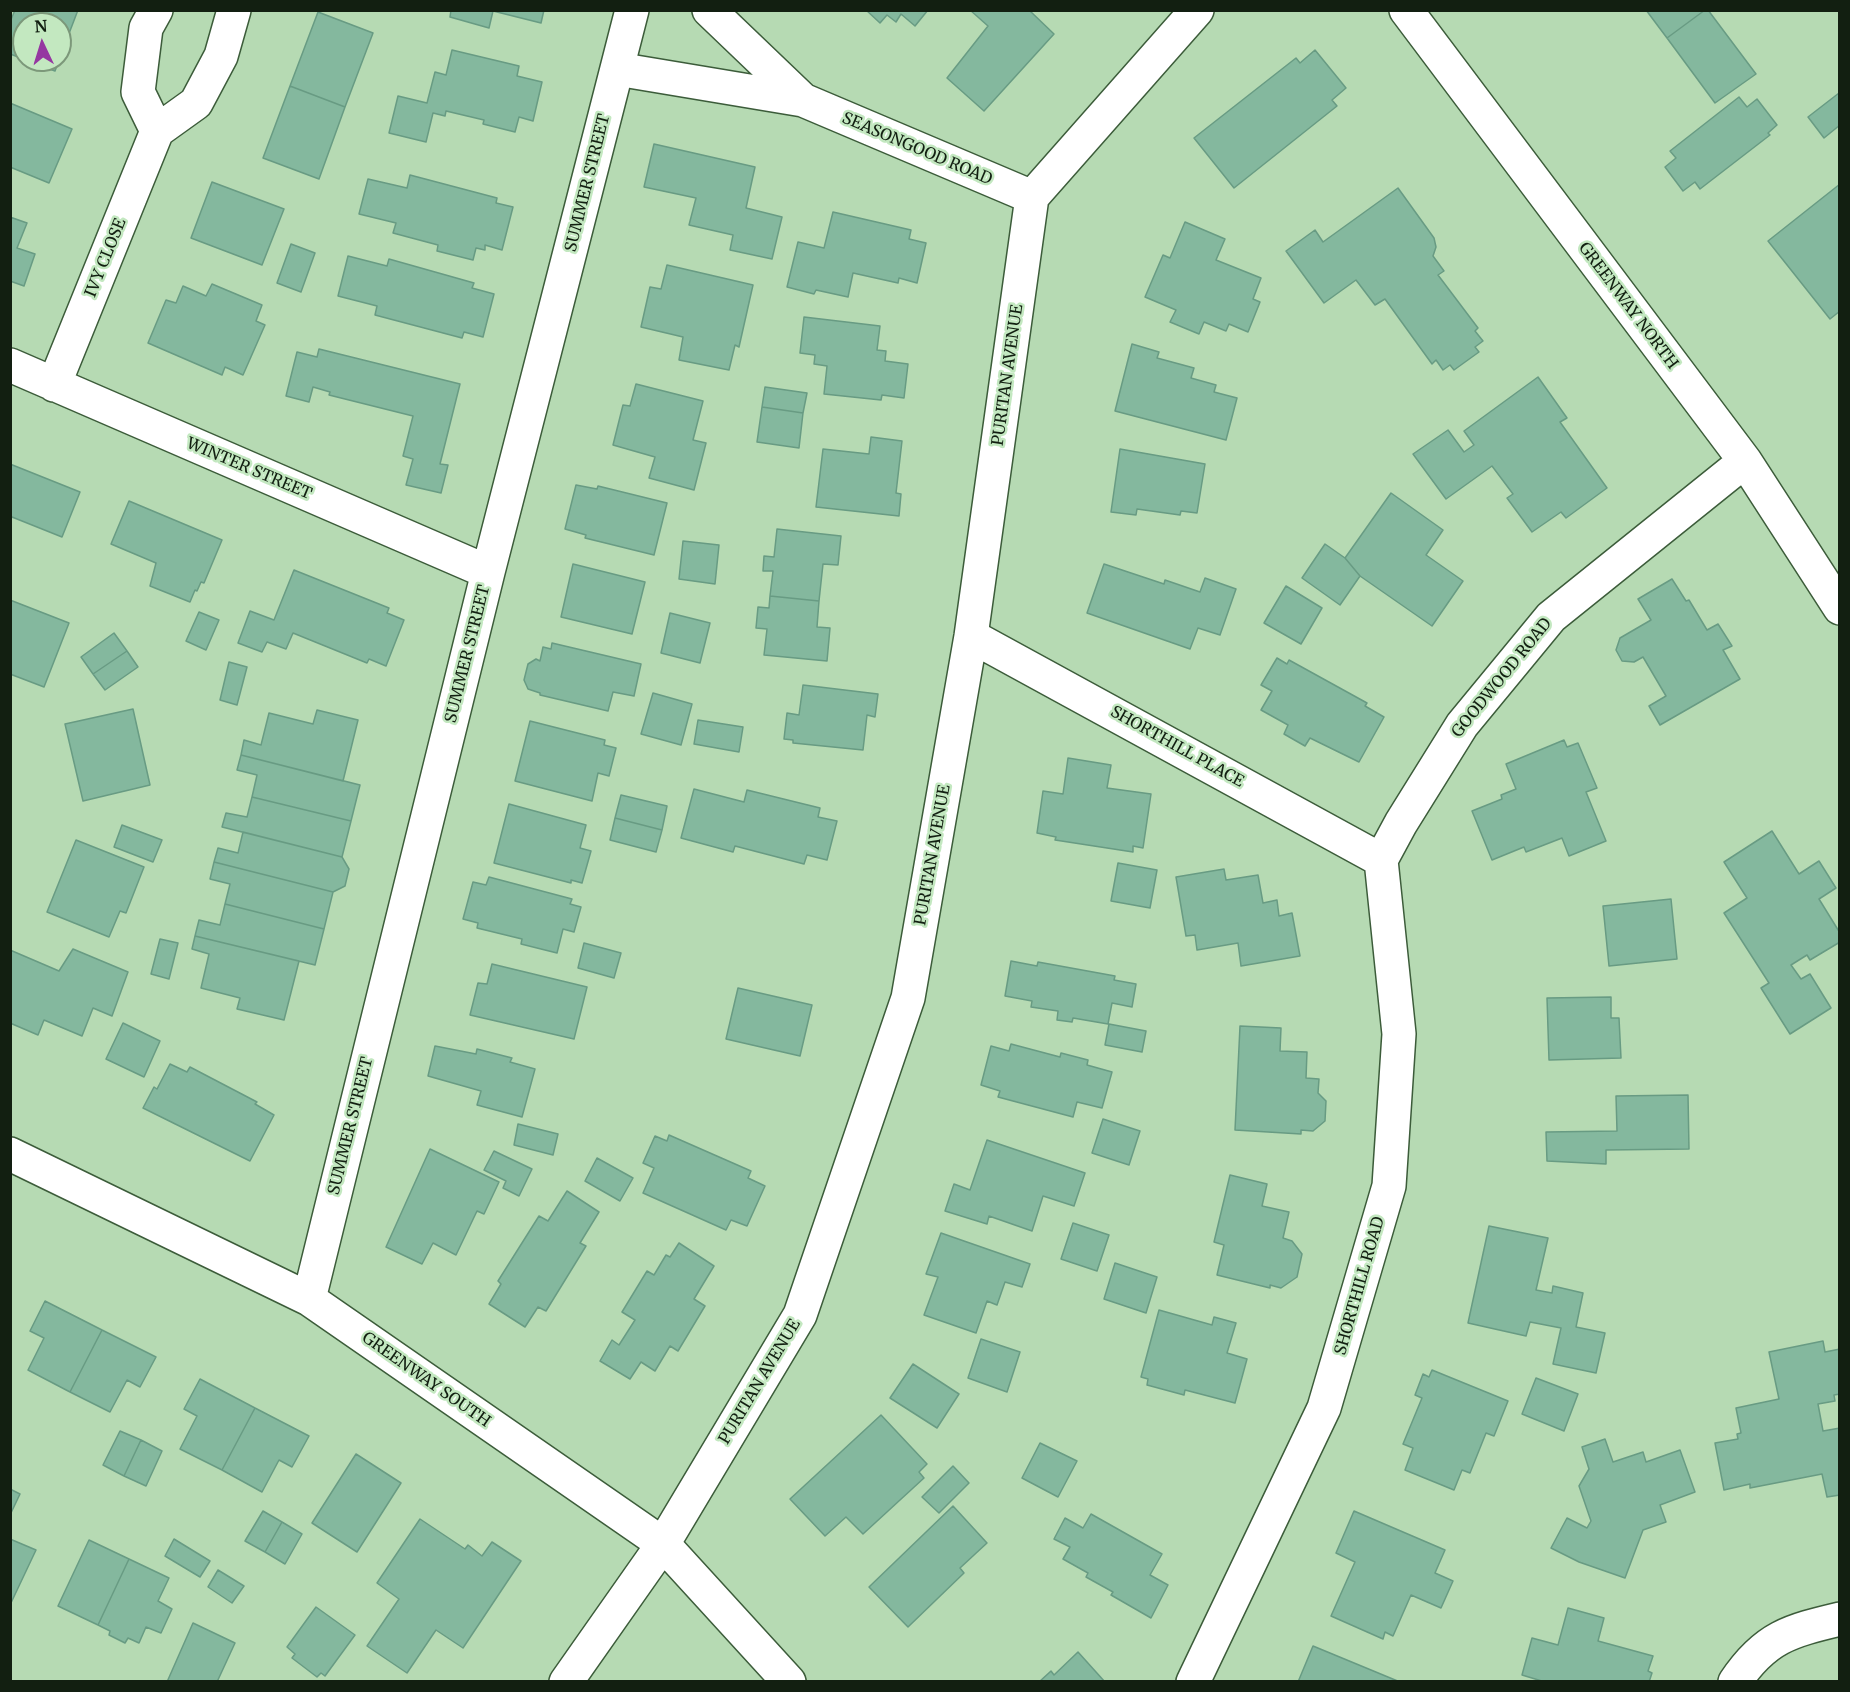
<!DOCTYPE html>
<style>
body{margin:0}
#map{position:relative;width:1850px;height:1692px;overflow:hidden;background:#b6dab3;font-family:Merriweather,serif}
canvas{display:block}
.frame{position:absolute;inset:0;border:12px solid #121f11;pointer-events:none}
.north{position:absolute;left:12px;top:12px;width:60px;height:60px;box-sizing:border-box;background:#c3e8c0;border:2px solid #7c987a;border-radius:50%;rotate:356deg;font-size:16px;font-weight:700;line-height:24px;text-align:center;color:#121f11}
.north::after{content:'';display:block;margin:auto;width:21px;height:27px;background:#9537a1;clip-path:polygon(50% 0,100% 100%,50% 72%,0 100%)}
</style>
<div id="map">
<canvas width="1850" height="1692"></canvas>
<div class="frame"></div>
<div class="north">N</div>
</div>
<script>
const c = document.querySelector('canvas').getContext('2d');
c.lineJoin = 'round';
function paint(path, color) {
  c.fillStyle = color;
  c.fill(path, 'evenodd');
}
function stroke(path, color, width, dash) {
  c.strokeStyle = color;
  c.lineWidth = width;
  c.lineCap = dash ? 'butt' : 'round';
  c.setLineDash(dash || []);
  c.stroke(path);
}
function write(font, color, halo, rows, align = 'center') {
  c.font = font + ' Merriweather,serif';
  c.lineWidth = 5;
  c.setLineDash([]);
  c.textBaseline = 'middle';
  c.strokeStyle = halo;
  c.fillStyle = color;
  for (const [text, x, y, turn = 0] of rows) {
    c.save();
    c.translate(x, y);
    c.rotate((+turn || 0) * Math.PI / 180);
    c.textAlign = isNaN(turn) ? turn : align;
    if (halo) c.strokeText(text, 0, 0);
    c.fillText(text, 0, 0);
    c.restore();
  }
}
const building = new Path2D(`
 M 15,10 L 78,10 L 60,57 L 60,24 L 24,24 L 24,59 L 10,54 L 10,22 Z
 M 451,10 L 544,10 L 541,23 L 493,11 L 489,28 L 450,17 Z
 M 866,10 L 928,10 L 915,26 L 901,14 L 896,22 L 887,15 L 880,23 Z
 M 970,10 L 1029,10 L 1054,34 L 984,111 L 947,78 L 988,26 Z
 M 1646,10 L 1705,10 L 1667,38 Z
 M 1705,10 L 1708,10 L 1756,74 L 1715,103 L 1667,38 Z
 M 318,12 L 373,33 L 345,107 L 290,86 Z
 M 452,50 L 519,66 L 517,76 L 542,82 L 533,121 L 519,117 L 515,132 L 483,124 L 484,120 L 446,111 L 445,116 L 433,113 L 426,142 L 389,133 L 398,96 L 427,103 L 435,72 L 446,75 Z
 M 1315,50 L 1346,88 L 1332,100 L 1337,106 L 1234,188 L 1194,138 L 1296,58 L 1300,63 Z
 M 25,60 L 59,60 L 55,71 Z
 M 290,86 L 345,107 L 319,179 L 263,158 Z
 M 1839,93 L 1840,125 L 1824,138 L 1808,117 Z
 M 1739,97 L 1747,107 L 1757,99 L 1777,125 L 1768,133 L 1770,135 L 1700,189 L 1695,182 L 1683,191 L 1665,167 L 1676,158 L 1670,151 Z
 M 10,103 L 72,129 L 49,183 L 10,167 Z
 M 654,144 L 755,167 L 746,208 L 782,217 L 772,259 L 730,250 L 733,235 L 689,225 L 696,198 L 644,187 Z
 M 410,175 L 497,198 L 496,203 L 513,207 L 502,250 L 485,245 L 485,250 L 476,248 L 473,260 L 437,251 L 438,245 L 393,233 L 396,223 L 359,214 L 368,179 L 407,188 Z
 M 212,182 L 284,209 L 262,265 L 191,238 Z
 M 1840,184 L 1840,311 L 1830,319 L 1768,241 Z
 M 1398,188 L 1434,238 L 1436,247 L 1433,256 L 1444,271 L 1438,275 L 1478,328 L 1475,331 L 1483,341 L 1475,347 L 1479,352 L 1454,370 L 1450,365 L 1443,370 L 1436,360 L 1432,364 L 1385,299 L 1375,305 L 1356,280 L 1324,303 L 1286,251 L 1315,230 L 1323,242 Z
 M 833,212 L 911,230 L 909,239 L 926,243 L 917,283 L 899,278 L 898,283 L 853,273 L 848,297 L 816,290 L 814,294 L 787,287 L 798,242 L 824,248 Z
 M 10,217 L 27,223 L 17,248 L 35,254 L 24,286 L 10,281 Z
 M 1185,222 L 1225,239 L 1216,260 L 1261,278 L 1253,299 L 1260,302 L 1248,332 L 1229,324 L 1226,331 L 1204,322 L 1199,334 L 1170,322 L 1176,310 L 1145,297 L 1163,255 L 1170,258 Z
 M 291,244 L 315,253 L 301,292 L 277,283 Z
 M 348,256 L 387,266 L 389,259 L 474,283 L 472,288 L 494,294 L 483,337 L 464,332 L 462,338 L 375,315 L 377,306 L 338,296 Z
 M 667,265 L 753,285 L 739,347 L 735,345 L 729,370 L 679,360 L 683,337 L 641,327 L 650,287 L 661,289 Z
 M 212,284 L 262,305 L 256,321 L 265,325 L 243,375 L 225,367 L 222,375 L 148,343 L 166,300 L 176,303 L 183,286 L 206,296 Z
 M 804,317 L 880,326 L 877,350 L 886,351 L 885,361 L 908,364 L 904,398 L 882,395 L 881,400 L 824,394 L 827,366 L 814,364 L 815,355 L 800,353 Z
 M 1132,344 L 1159,352 L 1157,358 L 1194,368 L 1191,378 L 1216,385 L 1214,392 L 1237,398 L 1226,440 L 1115,411 Z
 M 319,349 L 460,384 L 440,464 L 448,465 L 441,493 L 406,485 L 413,459 L 403,456 L 413,416 L 329,395 L 330,392 L 313,387 L 309,402 L 286,396 L 297,352 L 317,357 Z
 M 1538,377 L 1567,418 L 1560,422 L 1607,488 L 1566,518 L 1561,512 L 1532,532 L 1507,498 L 1513,494 L 1492,466 L 1446,499 L 1413,454 L 1448,430 L 1464,452 L 1474,445 L 1464,431 Z
 M 636,384 L 703,401 L 693,440 L 706,443 L 694,490 L 649,478 L 655,457 L 613,445 L 623,405 L 630,406 Z
 M 765,387 L 807,393 L 803,413 L 762,407 Z
 M 762,407 L 803,413 L 799,448 L 757,442 Z
 M 871,437 L 902,441 L 896,493 L 901,494 L 899,516 L 816,507 L 823,449 L 869,454 Z
 M 1120,449 L 1205,464 L 1197,513 L 1181,511 L 1180,515 L 1137,509 L 1136,515 L 1111,512 Z
 M 10,464 L 80,492 L 62,537 L 12,517 L 10,521 Z
 M 576,485 L 597,489 L 598,486 L 667,503 L 654,555 L 585,538 L 586,535 L 565,529 Z
 M 1391,493 L 1443,530 L 1426,555 L 1463,581 L 1432,626 L 1360,576 L 1345,558 Z
 M 129,501 L 222,540 L 204,583 L 201,582 L 197,591 L 195,590 L 190,602 L 150,586 L 156,563 L 111,544 Z
 M 777,529 L 841,536 L 838,565 L 823,564 L 819,601 L 770,596 L 773,571 L 763,571 L 764,556 L 774,557 Z
 M 683,541 L 719,545 L 715,584 L 679,579 Z
 M 1325,544 L 1345,558 L 1360,576 L 1340,605 L 1302,578 Z
 M 573,564 L 645,582 L 632,634 L 561,617 Z
 M 1104,564 L 1164,584 L 1165,580 L 1200,592 L 1205,578 L 1236,589 L 1220,635 L 1198,628 L 1190,649 L 1087,613 Z
 M 294,570 L 389,608 L 387,613 L 404,620 L 386,666 L 369,659 L 367,663 L 293,633 L 286,649 L 267,642 L 262,652 L 238,643 L 250,611 L 274,620 Z
 M 1672,579 L 1686,601 L 1689,600 L 1707,630 L 1718,624 L 1732,646 L 1723,650 L 1740,679 L 1660,725 L 1649,706 L 1666,696 L 1643,657 L 1634,662 L 1622,661 L 1616,650 L 1620,638 L 1651,620 L 1638,599 Z
 M 1286,586 L 1322,608 L 1301,644 L 1264,623 Z
 M 770,596 L 819,601 L 817,627 L 830,628 L 827,661 L 764,655 L 767,629 L 756,628 L 758,607 L 769,608 Z
 M 10,600 L 69,623 L 44,687 L 10,674 Z
 M 199,612 L 219,620 L 206,650 L 186,641 Z
 M 670,613 L 710,623 L 700,663 L 661,653 Z
 M 114,633 L 127,651 L 93,674 L 81,657 Z
 M 552,643 L 641,664 L 634,696 L 613,692 L 608,711 L 540,695 L 540,693 L 528,689 L 524,680 L 528,664 L 536,659 L 540,661 L 543,647 L 551,649 Z
 M 127,651 L 138,667 L 105,690 L 93,674 Z
 M 1277,658 L 1287,664 L 1289,660 L 1367,703 L 1365,706 L 1384,717 L 1359,762 L 1310,738 L 1305,746 L 1284,734 L 1288,725 L 1261,710 L 1272,691 L 1261,685 Z
 M 229,662 L 247,667 L 237,705 L 220,700 Z
 M 803,685 L 878,694 L 875,717 L 867,715 L 863,750 L 793,743 L 793,740 L 784,739 L 787,713 L 799,715 Z
 M 653,693 L 692,704 L 681,745 L 641,734 Z
 M 133,709 L 150,785 L 83,801 L 65,724 Z
 M 317,710 L 358,720 L 343,781 L 241,755 L 244,740 L 261,745 L 269,713 L 313,724 Z
 M 698,720 L 743,727 L 739,752 L 694,744 Z
 M 530,721 L 605,740 L 604,745 L 616,748 L 609,776 L 598,773 L 592,801 L 515,781 Z
 M 1564,740 L 1567,747 L 1578,743 L 1597,788 L 1586,792 L 1606,841 L 1569,856 L 1562,838 L 1526,852 L 1524,847 L 1492,860 L 1472,811 L 1502,799 L 1501,795 L 1516,789 L 1506,764 Z
 M 241,755 L 360,785 L 351,821 L 252,797 L 257,775 L 237,770 Z
 M 1068,758 L 1111,765 L 1107,788 L 1151,794 L 1143,848 L 1133,846 L 1133,852 L 1055,840 L 1056,837 L 1037,833 L 1043,791 L 1063,794 Z
 M 694,789 L 744,802 L 747,790 L 820,808 L 818,817 L 837,821 L 827,860 L 807,855 L 804,864 L 735,846 L 733,852 L 681,838 Z
 M 621,795 L 667,806 L 662,830 L 615,818 Z
 M 252,797 L 351,821 L 342,857 L 222,827 L 226,813 L 247,817 Z
 M 509,804 L 586,825 L 580,848 L 591,851 L 582,883 L 571,880 L 571,883 L 494,863 Z
 M 615,818 L 662,830 L 656,852 L 610,840 Z
 M 122,825 L 162,840 L 153,862 L 114,847 Z
 M 1772,831 L 1799,874 L 1819,861 L 1836,888 L 1819,899 L 1840,933 L 1840,942 L 1810,960 L 1807,955 L 1791,965 L 1801,979 L 1810,974 L 1831,1008 L 1790,1034 L 1761,988 L 1769,983 L 1724,913 L 1747,898 L 1724,862 Z
 M 243,832 L 342,857 L 349,869 L 345,886 L 333,892 L 214,862 L 218,848 L 238,853 Z
 M 76,840 L 144,867 L 126,913 L 120,911 L 109,937 L 47,912 Z
 M 214,862 L 333,892 L 324,929 L 225,904 L 230,884 L 210,879 Z
 M 1118,863 L 1157,870 L 1150,908 L 1111,901 Z
 M 1224,869 L 1226,880 L 1258,875 L 1263,903 L 1277,900 L 1279,916 L 1292,913 L 1300,956 L 1241,966 L 1238,943 L 1197,950 L 1195,935 L 1186,936 L 1176,877 Z
 M 489,877 L 572,899 L 570,904 L 581,907 L 574,932 L 563,929 L 557,953 L 521,944 L 522,939 L 477,928 L 478,923 L 463,919 L 473,882 L 486,885 Z
 M 1671,899 L 1677,959 L 1609,966 L 1603,906 Z
 M 225,904 L 324,929 L 315,965 L 195,936 L 199,920 L 220,925 Z
 M 195,936 L 299,961 L 284,1020 L 237,1009 L 240,998 L 201,988 L 209,954 L 192,949 Z
 M 160,939 L 178,943 L 169,979 L 151,974 Z
 M 584,943 L 621,953 L 614,978 L 578,968 Z
 M 73,949 L 128,972 L 112,1016 L 93,1008 L 82,1036 L 44,1020 L 38,1035 L 10,1023 L 10,950 L 59,971 Z
 M 1011,961 L 1037,966 L 1038,962 L 1115,976 L 1114,980 L 1136,984 L 1132,1007 L 1112,1003 L 1108,1024 L 1073,1018 L 1072,1022 L 1057,1020 L 1058,1011 L 1031,1007 L 1032,1001 L 1005,996 Z
 M 492,964 L 587,987 L 574,1039 L 470,1015 L 478,983 L 487,984 Z
 M 738,988 L 812,1005 L 800,1056 L 726,1039 Z
 M 1611,997 L 1611,1018 L 1619,1018 L 1621,1058 L 1549,1060 L 1547,998 Z
 M 123,1023 L 160,1041 L 144,1077 L 106,1059 Z
 M 1109,1024 L 1146,1031 L 1142,1052 L 1105,1045 Z
 M 1240,1026 L 1281,1028 L 1280,1051 L 1307,1052 L 1306,1078 L 1319,1079 L 1318,1093 L 1326,1101 L 1325,1121 L 1313,1131 L 1301,1130 L 1301,1134 L 1235,1130 Z
 M 1011,1044 L 1060,1057 L 1061,1053 L 1088,1060 L 1087,1065 L 1112,1072 L 1102,1108 L 1077,1102 L 1073,1117 L 998,1097 L 1000,1091 L 981,1085 L 991,1046 L 1009,1051 Z
 M 435,1046 L 476,1054 L 477,1049 L 512,1058 L 510,1062 L 535,1069 L 522,1117 L 477,1105 L 481,1091 L 428,1076 Z
 M 170,1064 L 187,1072 L 190,1067 L 257,1102 L 255,1104 L 274,1115 L 250,1161 L 143,1108 L 154,1087 L 157,1089 Z
 M 1688,1095 L 1689,1149 L 1606,1150 L 1606,1164 L 1547,1161 L 1546,1132 L 1617,1131 L 1616,1096 Z
 M 1103,1119 L 1140,1131 L 1129,1165 L 1092,1153 Z
 M 518,1124 L 558,1134 L 553,1155 L 514,1145 Z
 M 669,1135 L 751,1171 L 748,1178 L 765,1186 L 747,1226 L 731,1220 L 726,1230 L 643,1193 L 654,1168 L 643,1163 L 655,1136 L 667,1141 Z
 M 987,1140 L 1085,1173 L 1074,1206 L 1043,1196 L 1032,1231 L 989,1216 L 987,1224 L 945,1211 L 954,1184 L 970,1190 Z
 M 430,1149 L 499,1182 L 484,1214 L 477,1211 L 456,1255 L 433,1243 L 422,1264 L 386,1247 Z
 M 494,1151 L 532,1169 L 519,1196 L 503,1188 L 506,1181 L 484,1170 Z
 M 597,1158 L 633,1178 L 620,1201 L 585,1181 Z
 M 1230,1175 L 1267,1184 L 1262,1206 L 1289,1212 L 1283,1238 L 1292,1241 L 1302,1254 L 1297,1277 L 1281,1288 L 1270,1285 L 1270,1288 L 1217,1275 L 1224,1245 L 1214,1242 Z
 M 567,1191 L 599,1212 L 580,1243 L 586,1246 L 546,1311 L 538,1307 L 525,1327 L 489,1304 L 501,1284 L 498,1281 L 539,1216 L 548,1221 Z
 M 1073,1223 L 1109,1235 L 1097,1271 L 1061,1259 Z
 M 1489,1226 L 1548,1238 L 1536,1290 L 1552,1293 L 1553,1286 L 1583,1293 L 1576,1327 L 1605,1333 L 1596,1373 L 1553,1364 L 1561,1328 L 1530,1322 L 1526,1336 L 1468,1323 Z
 M 941,1233 L 1030,1264 L 1022,1287 L 1005,1282 L 997,1305 L 987,1301 L 976,1333 L 924,1315 L 938,1277 L 926,1274 Z
 M 679,1243 L 714,1266 L 694,1299 L 705,1306 L 678,1351 L 670,1346 L 655,1371 L 641,1362 L 630,1379 L 600,1361 L 612,1340 L 619,1345 L 635,1320 L 622,1312 L 647,1271 L 654,1275 L 666,1255 L 670,1257 Z
 M 1115,1263 L 1157,1277 L 1146,1313 L 1104,1299 Z
 M 45,1301 L 102,1330 L 70,1392 L 28,1370 L 44,1338 L 30,1331 Z
 M 1159,1310 L 1212,1325 L 1214,1317 L 1236,1323 L 1227,1353 L 1247,1359 L 1235,1403 L 1185,1390 L 1184,1395 L 1147,1385 L 1148,1379 L 1141,1377 Z
 M 102,1330 L 156,1357 L 140,1387 L 127,1380 L 110,1412 L 70,1392 Z
 M 981,1339 L 1020,1352 L 1007,1392 L 968,1378 Z
 M 1823,1341 L 1825,1352 L 1840,1349 L 1840,1394 L 1834,1395 L 1835,1401 L 1818,1404 L 1823,1431 L 1840,1428 L 1840,1495 L 1827,1497 L 1822,1474 L 1750,1488 L 1750,1484 L 1724,1490 L 1715,1443 L 1738,1439 L 1737,1434 L 1741,1433 L 1736,1408 L 1779,1399 L 1769,1352 Z
 M 913,1364 L 959,1394 L 937,1428 L 890,1398 Z
 M 1432,1370 L 1508,1401 L 1494,1436 L 1486,1433 L 1470,1473 L 1462,1470 L 1454,1490 L 1405,1470 L 1413,1448 L 1403,1444 L 1422,1398 L 1415,1395 L 1423,1374 L 1429,1377 Z
 M 1536,1378 L 1578,1394 L 1564,1431 L 1522,1414 Z
 M 200,1379 L 255,1408 L 222,1470 L 180,1449 L 197,1416 L 184,1409 Z
 M 255,1408 L 309,1436 L 292,1467 L 279,1460 L 262,1492 L 222,1470 Z
 M 881,1415 L 927,1464 L 919,1472 L 924,1478 L 863,1534 L 846,1517 L 825,1536 L 790,1499 Z
 M 120,1431 L 141,1440 L 124,1476 L 103,1465 Z
 M 1605,1439 L 1613,1462 L 1643,1452 L 1646,1462 L 1680,1450 L 1695,1492 L 1660,1505 L 1666,1522 L 1643,1530 L 1625,1578 L 1579,1562 L 1551,1548 L 1567,1518 L 1587,1528 L 1591,1521 L 1579,1486 L 1589,1469 L 1582,1447 Z
 M 141,1440 L 162,1451 L 146,1486 L 124,1476 Z
 M 1040,1443 L 1077,1461 L 1058,1497 L 1022,1478 Z
 M 356,1454 L 401,1483 L 357,1552 L 312,1523 Z
 M 953,1466 L 969,1483 L 939,1513 L 922,1497 Z
 M 10,1489 L 20,1494 L 10,1515 Z
 M 953,1506 L 987,1543 L 960,1568 L 964,1573 L 908,1627 L 869,1587 Z
 M 263,1511 L 282,1522 L 265,1552 L 245,1541 Z
 M 1354,1511 L 1445,1550 L 1435,1573 L 1453,1581 L 1441,1608 L 1411,1595 L 1393,1636 L 1385,1632 L 1383,1639 L 1331,1616 L 1355,1562 L 1336,1553 Z
 M 1091,1514 L 1162,1554 L 1150,1575 L 1168,1585 L 1151,1618 L 1111,1595 L 1113,1592 L 1086,1577 L 1088,1573 L 1063,1559 L 1070,1547 L 1054,1539 L 1065,1518 L 1083,1528 Z
 M 420,1519 L 465,1549 L 468,1545 L 482,1556 L 492,1542 L 521,1561 L 463,1648 L 436,1630 L 407,1673 L 367,1646 L 399,1599 L 377,1583 Z
 M 282,1522 L 302,1534 L 285,1564 L 265,1552 Z
 M 10,1539 L 36,1550 L 10,1605 Z
 M 174,1539 L 210,1561 L 200,1577 L 165,1556 Z
 M 89,1540 L 129,1559 L 98,1625 L 58,1606 Z
 M 129,1559 L 169,1578 L 158,1601 L 172,1609 L 161,1633 L 146,1627 L 139,1643 L 128,1638 L 125,1643 L 109,1635 L 110,1631 L 98,1625 Z
 M 218,1570 L 244,1586 L 232,1603 L 208,1587 Z
 M 316,1607 L 355,1635 L 325,1676 L 321,1673 L 317,1677 L 292,1658 L 295,1654 L 287,1647 Z
 M 1568,1608 L 1604,1618 L 1598,1641 L 1653,1656 L 1648,1671 L 1652,1673 L 1649,1682 L 1545,1682 L 1522,1675 L 1532,1638 L 1558,1645 Z
 M 193,1623 L 235,1643 L 217,1682 L 167,1682 Z
 M 1313,1646 L 1400,1682 L 1298,1682 Z
 M 1078,1652 L 1105,1682 L 1039,1682 L 1051,1671 L 1054,1675 Z`);
const street = new Path2D(`
 M 156,10 L 146,28 L 138,92 L 157,131
 M 709,10 L 803,100 L 1032,197
 M 1406,10 L 1745,461 L 1840,608
 M 617,69 L 803,100
 M 10,365 L 488,572
 M 54,385 L 157,131 L 196,103 L 221,56 L 234,10
 M 971,636 L 1381,860
 M 1381,860 L 1401,823 L 1462,725 L 1551,617 L 1745,461
 M 10,1154 L 309,1299 L 663,1544 L 789,1682
 M 309,1299 L 488,572 L 632,10
 M 566,1682 L 663,1544 L 800,1315 L 908,998 L 971,636 L 1032,197 L 1197,10
 M 1193,1682 L 1324,1408 L 1389,1186 L 1399,1034 L 1381,860
 M 1735,1682 C 1765,1637 1790,1631 1840,1619`);
const streetNames = [
 ["SEASONGOOD ROAD",917,149,23],
 ["SUMMER STREET",588,183,-76],
 ["IVY CLOSE",106,258,-68],
 ["GREENWAY NORTH",1628,306,53],
 ["PURITAN AVENUE",1008,375,-82],
 ["WINTER STREET",249,469,23],
 ["SUMMER STREET",468,654,-76],
 ["GOODWOOD ROAD",1502,678,-51],
 ["SHORTHILL PLACE",1177,747,29],
 ["PURITAN AVENUE",933,855,-80],
 ["SUMMER STREET",351,1126,-76],
 ["SHORTHILL ROAD",1360,1286,-74],
 ["GREENWAY SOUTH",426,1380,35],
 ["PURITAN AVENUE",760,1382,-59]
];
paint(building, '#84b89e');
stroke(building, '#689b83', 1.5);
stroke(street, '#3c5c3a', 36);
stroke(street, '#fff', 33);
write('16px', '#121f11', '#c3e8c0', streetNames);
</script>
